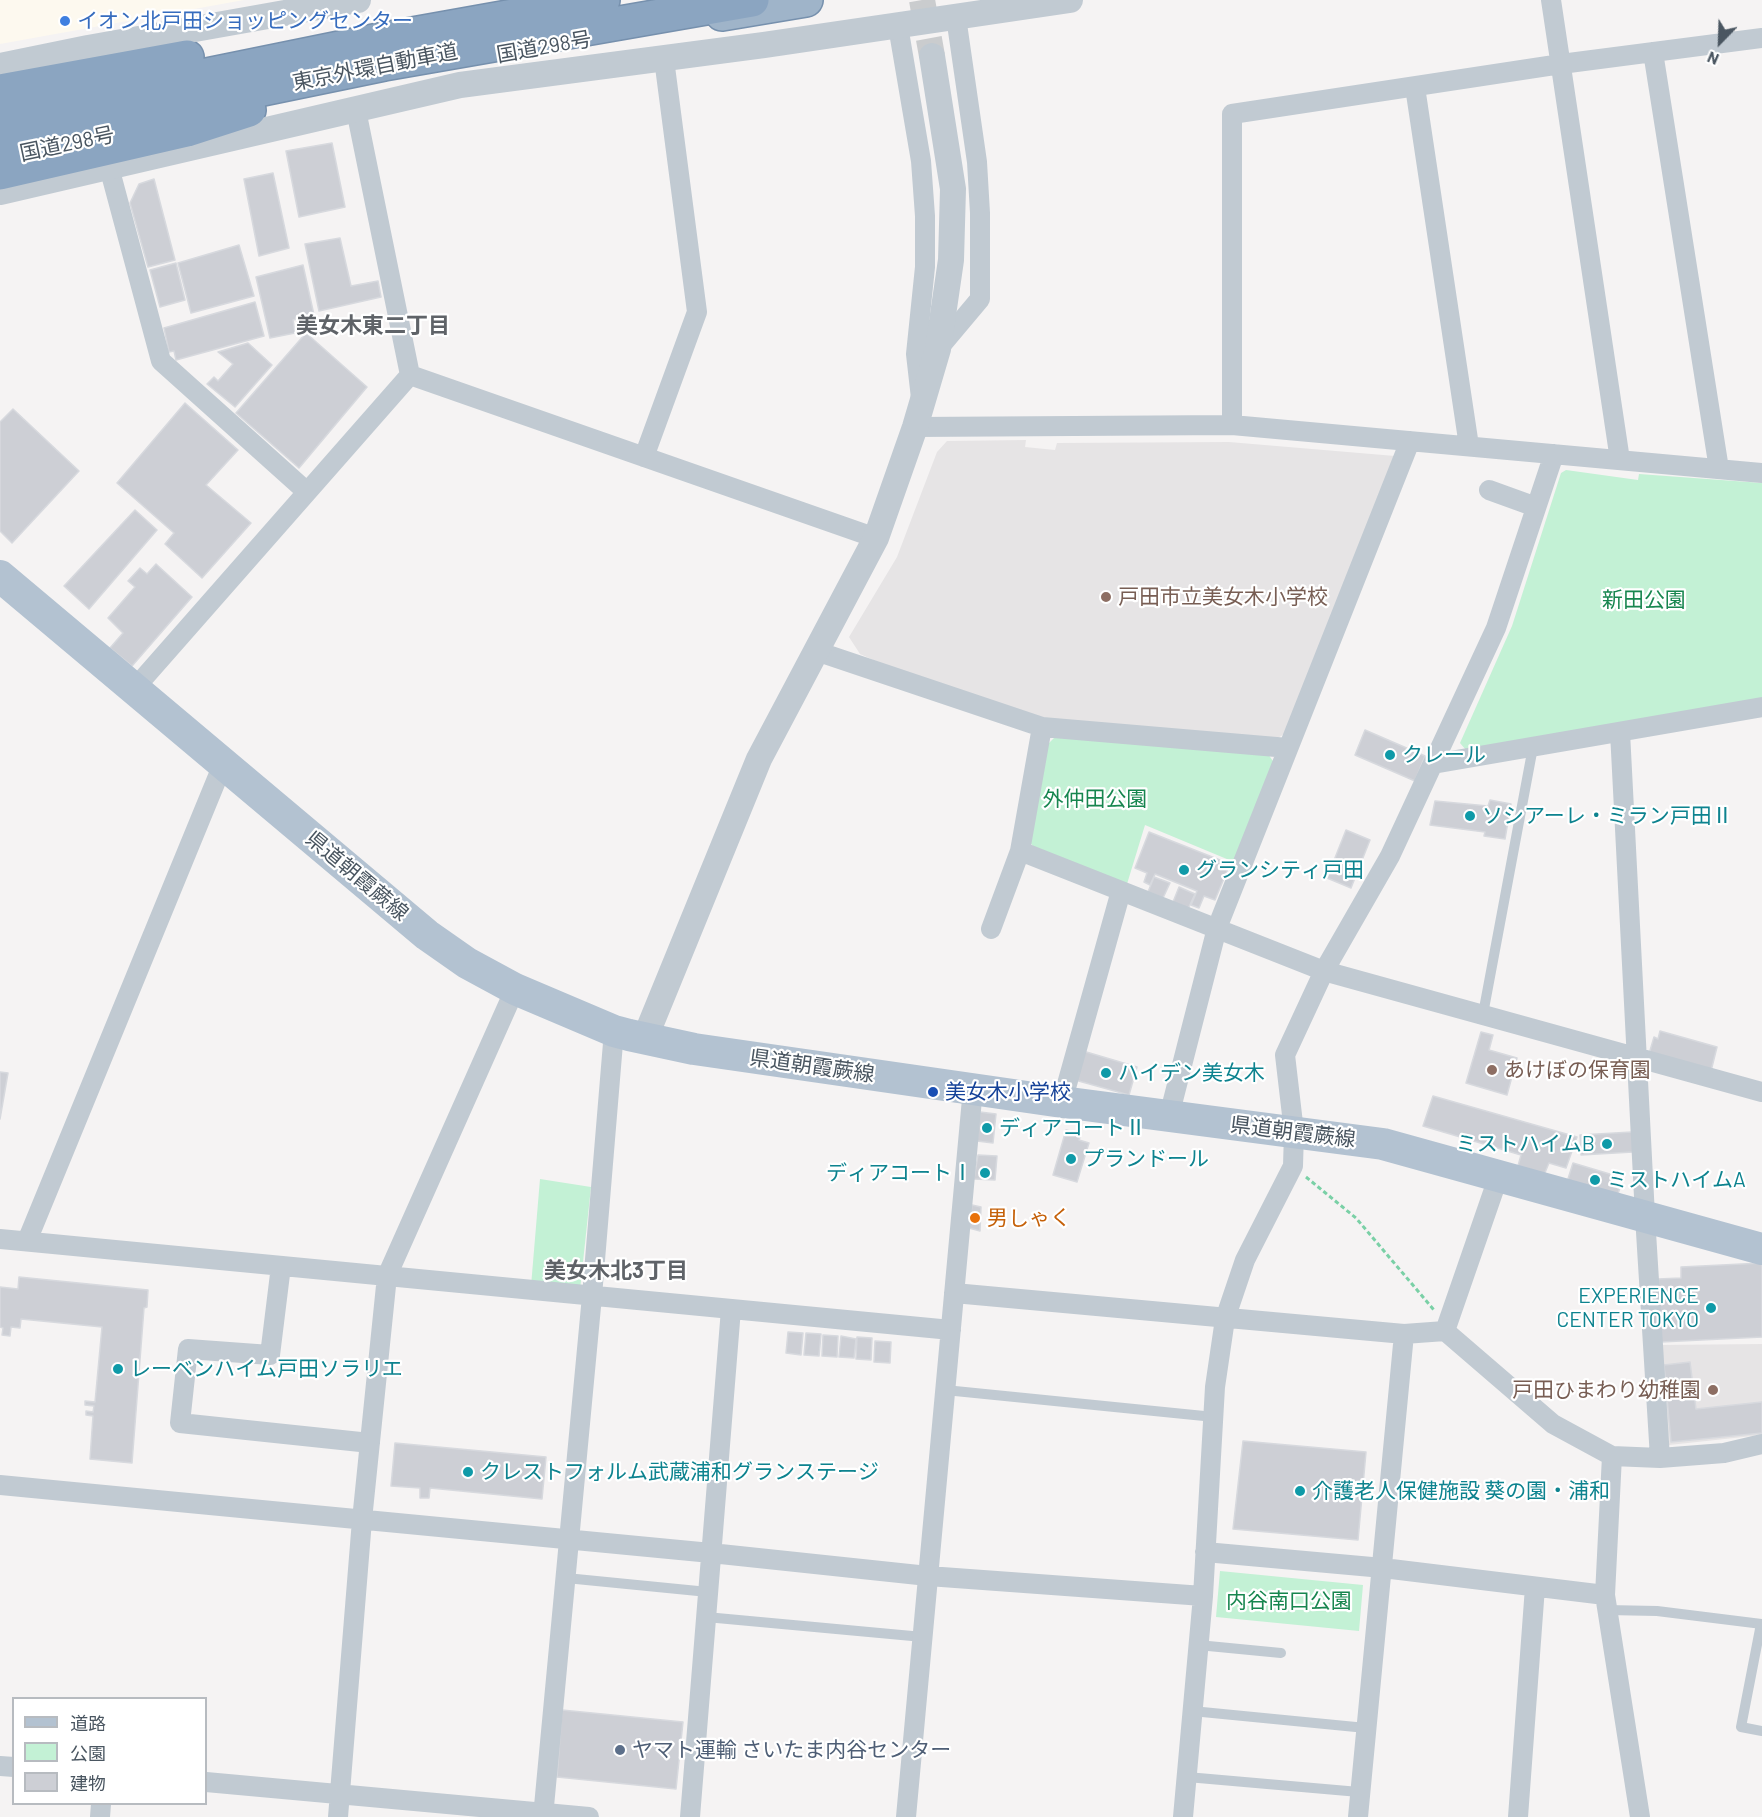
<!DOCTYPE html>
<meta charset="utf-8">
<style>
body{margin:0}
#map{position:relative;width:1762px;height:1817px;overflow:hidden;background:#f5f3f3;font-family:Barlow,"Noto Sans JP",sans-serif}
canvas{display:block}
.legend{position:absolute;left:12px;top:1697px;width:195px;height:108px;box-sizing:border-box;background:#fff;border:2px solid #b7bbc0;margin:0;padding:8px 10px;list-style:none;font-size:18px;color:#4a5661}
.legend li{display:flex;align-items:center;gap:12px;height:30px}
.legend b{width:30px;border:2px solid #b7bbc0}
.north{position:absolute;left:1690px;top:12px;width:60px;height:60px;-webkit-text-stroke:4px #fff;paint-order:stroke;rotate:203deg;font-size:16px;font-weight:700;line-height:24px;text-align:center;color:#4a5661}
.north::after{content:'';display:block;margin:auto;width:21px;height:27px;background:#4a5661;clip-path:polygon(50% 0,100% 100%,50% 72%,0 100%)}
</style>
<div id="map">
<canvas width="1762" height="1817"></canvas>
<ul class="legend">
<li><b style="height:8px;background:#b3c2d1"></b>道路</li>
<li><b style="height:16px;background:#c3f1d5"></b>公園</li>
<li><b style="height:16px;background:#cdcfd5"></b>建物</li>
</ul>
<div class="north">N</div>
</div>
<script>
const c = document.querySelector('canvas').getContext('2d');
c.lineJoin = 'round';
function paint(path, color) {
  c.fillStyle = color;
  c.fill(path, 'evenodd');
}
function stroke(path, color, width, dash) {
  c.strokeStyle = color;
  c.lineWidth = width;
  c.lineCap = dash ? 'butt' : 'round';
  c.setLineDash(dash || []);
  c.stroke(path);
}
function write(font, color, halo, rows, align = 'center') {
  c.font = font + ' Barlow,"Noto Sans JP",sans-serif';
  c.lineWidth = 4.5;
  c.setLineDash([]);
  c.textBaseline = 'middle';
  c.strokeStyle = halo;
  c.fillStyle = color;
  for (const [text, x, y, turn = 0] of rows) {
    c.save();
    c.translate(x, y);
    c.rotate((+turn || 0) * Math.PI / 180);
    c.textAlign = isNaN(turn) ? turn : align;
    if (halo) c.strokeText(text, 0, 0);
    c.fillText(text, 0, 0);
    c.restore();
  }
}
const commercial = new Path2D(`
 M 0,0 L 244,0 L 0,44 Z`);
const education = new Path2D(`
 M 1026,440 L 1025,447 L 1055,450 L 1057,443 L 1229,442 L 1395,456 L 1284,734 L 1275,740 L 1040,720 L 884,665 L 860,654 L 849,637 L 897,557 L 937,452 L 947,441 Z
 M 1762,1344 L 1762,1435 L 1669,1445 L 1660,1345 Z`);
const green = new Path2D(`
 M 1566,470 L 1638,480 L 1639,474 L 1762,483 L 1762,700 L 1466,750 L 1460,743 L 1512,626 L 1561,473 Z
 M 1055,737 L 1268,754 L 1275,764 L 1234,862 L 1145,825 L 1127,884 L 1036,850 L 1029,841 L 1047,745 Z
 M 540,1179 L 591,1187 L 580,1290 L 531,1286 Z
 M 1220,1571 L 1363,1585 L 1359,1631 L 1216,1617 Z`);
const building = new Path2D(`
 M 332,143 L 345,207 L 299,217 L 286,151 Z
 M 273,173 L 289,248 L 259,256 L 244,179 Z
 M 154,179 L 175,260 L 148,267 L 130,203 L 139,184 Z
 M 340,238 L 351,286 L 378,281 L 381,297 L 319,311 L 305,244 Z
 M 239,245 L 254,296 L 191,313 L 178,263 Z
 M 176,263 L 185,300 L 160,307 L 150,270 Z
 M 303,265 L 314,315 L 293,320 L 295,333 L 270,338 L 256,277 Z
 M 255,302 L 264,336 L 176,360 L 174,351 L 169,352 L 164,328 Z
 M 306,333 L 367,387 L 299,468 L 236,413 Z
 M 248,343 L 272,365 L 235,407 L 207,384 L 214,377 L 218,381 L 233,364 L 218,352 Z
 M 185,403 L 238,450 L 206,485 L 251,523 L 202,578 L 165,544 L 174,533 L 117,483 Z
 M 13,409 L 79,471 L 12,543 L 0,531 L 0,422 Z
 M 135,510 L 157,530 L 89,609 L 64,586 Z
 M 156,564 L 192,597 L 132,666 L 110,648 L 123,633 L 108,618 L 135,587 L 128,581 L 140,568 L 147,574 Z
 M 1365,730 L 1425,756 L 1415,781 L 1355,755 Z
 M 1490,800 L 1511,804 L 1505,839 L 1484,836 L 1485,832 L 1430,825 L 1435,801 L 1488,806 Z
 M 1346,830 L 1370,840 L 1351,888 L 1327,878 Z
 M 1149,832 L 1230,864 L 1215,900 L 1204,896 L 1199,908 L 1191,905 L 1197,891 L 1155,874 L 1150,885 L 1144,882 L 1147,873 L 1135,868 Z
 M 1154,877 L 1170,883 L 1163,898 L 1148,892 Z
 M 1179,887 L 1195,894 L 1188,909 L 1173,902 Z
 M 1660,1031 L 1717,1047 L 1711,1071 L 1649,1054 L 1654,1037 L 1658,1039 Z
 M 1481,1032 L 1493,1035 L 1489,1050 L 1517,1058 L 1507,1095 L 1466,1083 Z
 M 1083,1051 L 1137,1067 L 1129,1095 L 1075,1080 Z
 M 0,1072 L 8,1073 L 0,1119 Z
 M 1433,1096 L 1577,1137 L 1566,1168 L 1549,1163 L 1544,1175 L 1518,1166 L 1521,1155 L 1423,1126 Z
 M 980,1112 L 996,1114 L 993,1143 L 977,1141 Z
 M 1066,1130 L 1081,1134 L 1079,1140 L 1089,1143 L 1077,1182 L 1053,1175 Z
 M 1632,1132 L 1633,1152 L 1581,1155 L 1580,1135 Z
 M 978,1155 L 997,1156 L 995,1180 L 974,1179 Z
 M 1573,1163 L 1623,1178 L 1617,1197 L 1567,1182 Z
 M 972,1205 L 981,1207 L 980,1231 L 969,1228 Z
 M 1762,1263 L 1762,1337 L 1661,1342 L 1658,1279 L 1681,1278 L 1681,1267 Z
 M 19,1277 L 148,1290 L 147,1307 L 144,1308 L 132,1463 L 90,1459 L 93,1416 L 86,1415 L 86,1411 L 93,1412 L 94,1406 L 85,1405 L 85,1401 L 95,1402 L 102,1327 L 21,1319 L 20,1328 L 11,1327 L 10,1336 L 2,1335 L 3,1328 L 0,1327 L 0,1287 L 18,1289 Z
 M 788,1332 L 803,1333 L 801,1355 L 786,1353 Z
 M 806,1333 L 821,1334 L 819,1356 L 804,1355 Z
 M 823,1335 L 838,1336 L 837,1357 L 822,1356 Z
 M 841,1336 L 856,1339 L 854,1358 L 839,1357 Z
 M 857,1337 L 872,1338 L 871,1360 L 856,1359 Z
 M 875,1341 L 891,1342 L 890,1363 L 874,1362 Z
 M 1690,1362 L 1696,1409 L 1762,1402 L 1762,1433 L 1671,1442 L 1664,1365 Z
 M 1243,1441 L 1366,1452 L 1358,1540 L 1233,1529 Z
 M 395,1443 L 546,1457 L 542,1499 L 430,1488 L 429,1498 L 420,1498 L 420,1488 L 391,1486 Z
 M 562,1710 L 683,1722 L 676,1789 L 557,1777 Z`);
const tertiaryTunnel = new Path2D(`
 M 922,0 L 932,56`);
const path = new Path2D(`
 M 1306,1177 L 1356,1218 L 1434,1310`);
const service = new Path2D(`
 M 1483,1014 L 1533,747
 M 945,1390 L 1214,1417
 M 566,1578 L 708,1592
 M 1607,1610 L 1657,1611 L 1762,1624
 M 706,1617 L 923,1637
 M 1761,1624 L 1741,1727 L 1762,1731
 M 1198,1645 L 1281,1653
 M 1192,1711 L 1366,1728
 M 1187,1777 L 1359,1792`);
const minor = new Path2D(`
 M 1551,0 L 1620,460
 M 898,26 L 921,161 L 925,216 L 925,267 L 916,354 L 921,398
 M 1653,52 L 1719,469
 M 1415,87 L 1469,446
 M 109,167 L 161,361 L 307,492
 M 938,349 L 980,299 L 980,213 L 977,162 L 956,17
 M 410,375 L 876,538
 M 1232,425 L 1232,114 L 1561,64 L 1762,38
 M 915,427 L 1232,425 L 1762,473
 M 644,457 L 697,312 L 664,59
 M 1489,490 L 1536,507
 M 816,651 L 1042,727 L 1288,748
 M 134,689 L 410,375 L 356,110
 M 1042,727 L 1020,851 L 1324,971 L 1762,1092
 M 1620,732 L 1645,1216 L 1660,1458
 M 1433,764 L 1762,707
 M 991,929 L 1020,851
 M 1062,1102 L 1121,891
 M 1169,1116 L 1217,928 L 1410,441
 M 1499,1175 L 1445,1331 L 1553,1424 L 1612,1456 L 1660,1458 L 1724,1453 L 1762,1444
 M 0,1239 L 951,1330
 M 27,1241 L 223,764
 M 281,1266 L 270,1355 L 188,1349 L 180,1423 L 370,1443
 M 954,1293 L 1404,1334 L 1445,1331
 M 1612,1456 L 1605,1595 L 1640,1817
 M 0,1485 L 711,1553 L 928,1576 L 1203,1596
 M 1205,1552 L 1383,1568 L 1605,1595
 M 0,1766 L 14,1767
 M 206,1782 L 589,1817
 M 100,1817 L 101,1804
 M 338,1817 L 362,1520 L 387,1276 L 515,989
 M 543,1817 L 592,1296 L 614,1031
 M 690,1817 L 731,1309
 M 906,1817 L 973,1088
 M 1183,1817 L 1203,1596 L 1215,1387 L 1225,1319 L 1245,1260 L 1293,1166 L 1294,1132 L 1285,1055 L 1324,971 L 1390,856 L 1496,628 L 1554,454
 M 1358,1817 L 1404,1334
 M 1518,1817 L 1535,1587`);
const tertiary = new Path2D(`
 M 0,66 L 88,48 L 358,0
 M 0,192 L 460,85 L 764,45 L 1070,0
 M 645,1038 L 759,759 L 876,538 L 915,427 L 938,349 L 951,260 L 953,189 L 932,56`);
const primary = new Path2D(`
 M 0,576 L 427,935 L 467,963 L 515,989 L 614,1031 L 629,1035 L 694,1049 L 1062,1102 L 1383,1144 L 1762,1249`);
const trunk = new Path2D(`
 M 722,14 L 806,0`);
const motorway = new Path2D(`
 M 0,91 L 187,57
 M 0,117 L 379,40 L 603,0
 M 0,143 L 384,64 L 752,0
 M 0,173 L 187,130 L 249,110`);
const markers = [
 [65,21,6,"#3f7fe0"],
 [1106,597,6,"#8d6e63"],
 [1390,755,6,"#0f9aa8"],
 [1470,816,6,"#0f9aa8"],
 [1184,870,6,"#0f9aa8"],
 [1492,1070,6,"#8d6e63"],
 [1106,1073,6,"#0f9aa8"],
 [933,1092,6,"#1a4fb4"],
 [987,1128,6,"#0f9aa8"],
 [1607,1144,6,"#0f9aa8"],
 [1071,1159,6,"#0f9aa8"],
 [985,1173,6,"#0f9aa8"],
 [1595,1180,6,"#0f9aa8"],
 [975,1218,6,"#e8710a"],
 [1711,1308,6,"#0f9aa8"],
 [118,1369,6,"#0f9aa8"],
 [1713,1390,6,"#8d6e63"],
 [468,1472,6,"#0f9aa8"],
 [1300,1491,6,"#0f9aa8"],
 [620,1750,6,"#5c6f8a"]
];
const shopNames = [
 ["イオン北戸田ショッピングセンター",77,21]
];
const streetNames = [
 ["国道298号",544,47,-10],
 ["東京外環自動車道",375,67,-11],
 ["国道298号",67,144,-12],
 ["県道朝霞蕨線",357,876,40],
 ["県道朝霞蕨線",812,1066,8],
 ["県道朝霞蕨線",1293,1132,7]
];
const educationNames = [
 ["戸田市立美女木小学校",1118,597],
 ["あけぼの保育園",1504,1070],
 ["戸田ひまわり幼稚園",1701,1390,"right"]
];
const parkNames = [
 ["新田公園",1644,600],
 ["外仲田公園",1095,799],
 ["内谷南口公園",1289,1601]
];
const cultureNames = [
 ["クレール",1402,755],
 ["ソシアーレ・ミラン戸田Ⅱ",1482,816],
 ["グランシティ戸田",1196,870],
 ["ハイデン美女木",1118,1073],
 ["ディアコートⅡ",999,1128],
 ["ミストハイムB",1595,1144,"right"],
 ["プランドール",1083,1159],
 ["ディアコートⅠ",973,1173,"right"],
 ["ミストハイムA",1607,1180],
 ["EXPERIENCE",1699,1296,"right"],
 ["CENTER TOKYO",1699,1320,"right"],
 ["レーベンハイム戸田ソラリエ",130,1369],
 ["クレストフォルム武蔵浦和グランステージ",480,1472],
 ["介護老人保健施設 葵の園・浦和",1312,1491]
];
const transitNames = [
 ["美女木小学校",945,1092]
];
const foodNames = [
 ["男しゃく",987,1218]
];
const serviceNames = [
 ["ヤマト運輸 さいたま内谷センター",632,1750]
];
const neighbourhoodNames = [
 ["美女木東二丁目",373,326],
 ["美女木北3丁目",616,1271]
];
paint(commercial, '#fdf9ef');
paint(education, '#e6e4e5');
paint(green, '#c3f1d5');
paint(building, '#cdcfd5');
stroke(building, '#d7d9de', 1.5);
stroke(tertiaryTunnel, '#caccce', 26, [26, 13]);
stroke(trunk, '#7690ad', 36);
stroke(motorway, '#7690ad', 36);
stroke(path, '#7ad0a6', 3, [4.5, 3]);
stroke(service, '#c1cad2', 10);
stroke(minor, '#c1cad2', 20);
stroke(tertiary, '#c1cad2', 26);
stroke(primary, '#b3c2d1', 32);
stroke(trunk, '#9fb4c9', 33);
stroke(motorway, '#8ba5c1', 33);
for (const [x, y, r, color] of markers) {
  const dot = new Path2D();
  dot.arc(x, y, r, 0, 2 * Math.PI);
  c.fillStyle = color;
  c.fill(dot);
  stroke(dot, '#fff', 2);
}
write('21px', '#366cbe', '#fff', shopNames, 'left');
write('21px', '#4a5661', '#fff', streetNames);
write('21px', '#785e54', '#fff', educationNames, 'left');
write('21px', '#17864f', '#fff', parkNames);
write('21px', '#0d838f', '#fff', cultureNames, 'left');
write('21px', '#164399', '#fff', transitNames, 'left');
write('21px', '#c56008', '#fff', foodNames, 'left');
write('21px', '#4e5e75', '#fff', serviceNames, 'left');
write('bold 22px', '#5f6368', '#fff', neighbourhoodNames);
</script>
